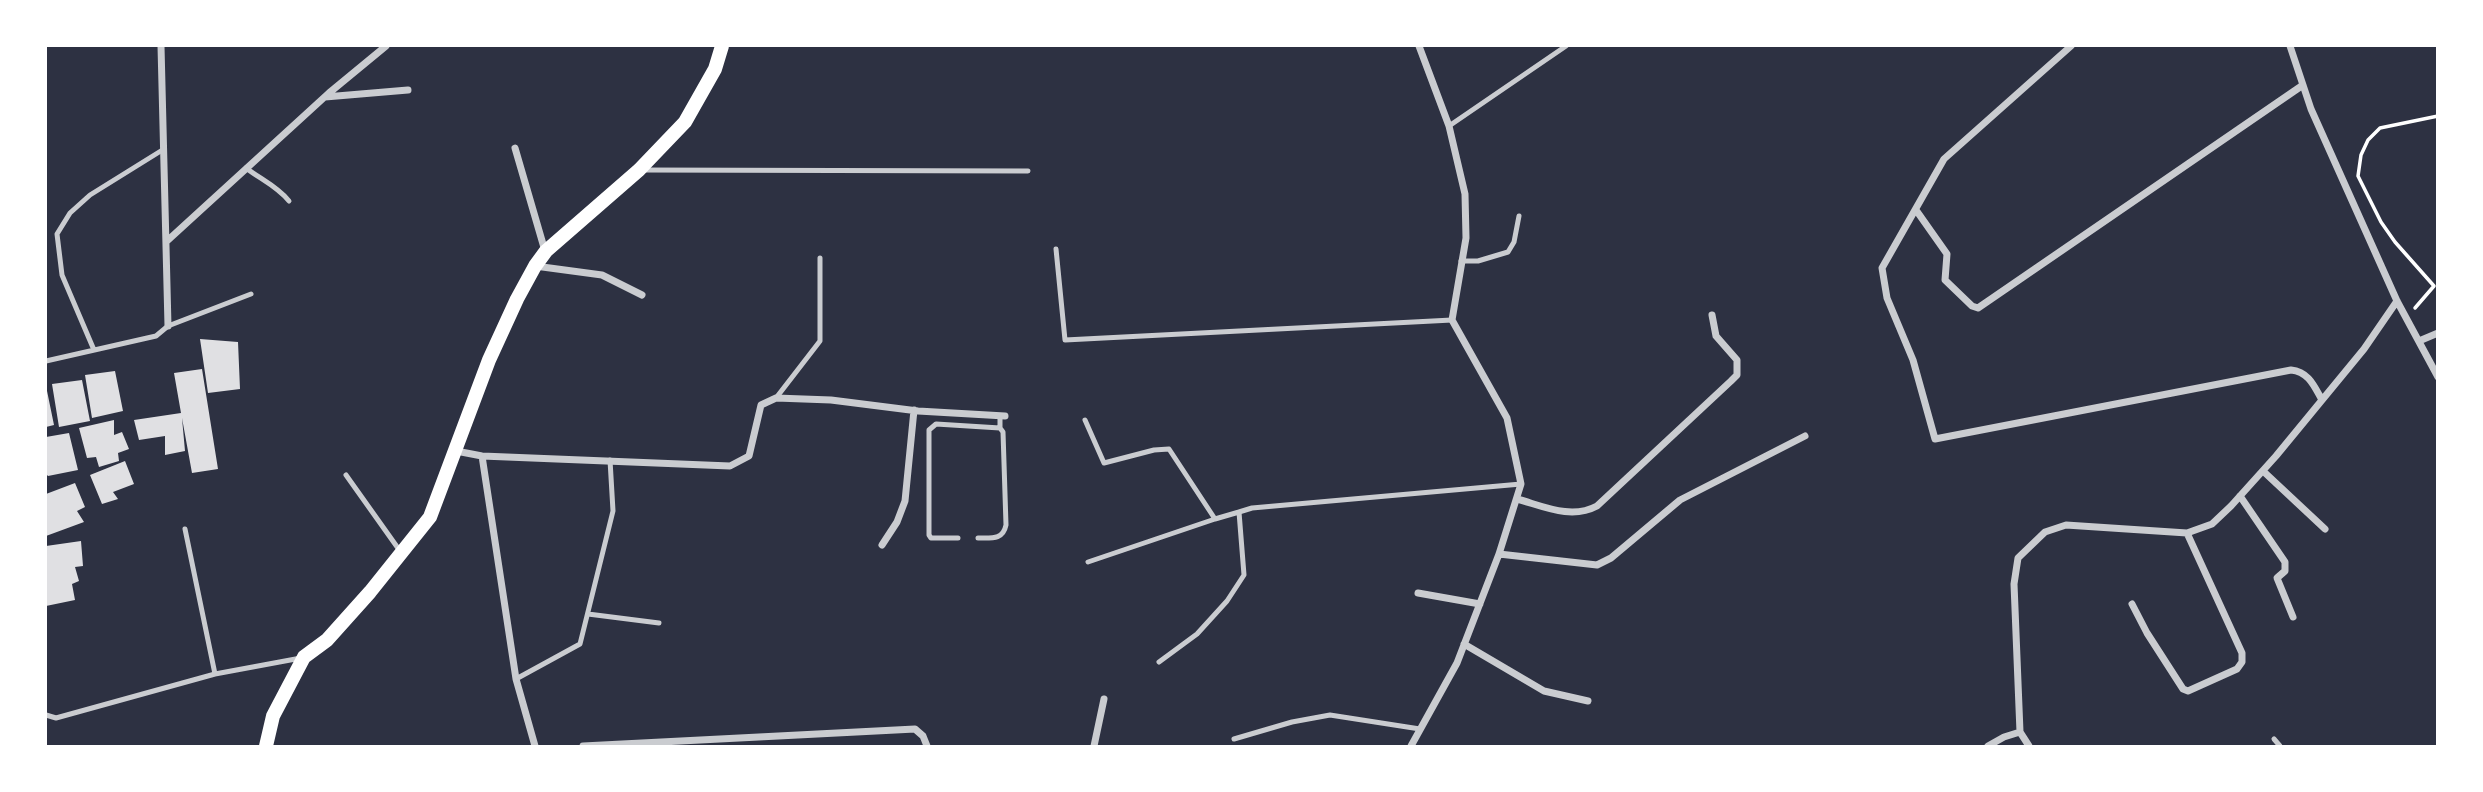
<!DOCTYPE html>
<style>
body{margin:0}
#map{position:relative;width:2483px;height:792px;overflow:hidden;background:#2d3142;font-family:"Exo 2",sans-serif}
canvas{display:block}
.frame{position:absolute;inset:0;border:47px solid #fff;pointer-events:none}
</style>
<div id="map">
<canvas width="2483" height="792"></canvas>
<div class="frame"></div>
</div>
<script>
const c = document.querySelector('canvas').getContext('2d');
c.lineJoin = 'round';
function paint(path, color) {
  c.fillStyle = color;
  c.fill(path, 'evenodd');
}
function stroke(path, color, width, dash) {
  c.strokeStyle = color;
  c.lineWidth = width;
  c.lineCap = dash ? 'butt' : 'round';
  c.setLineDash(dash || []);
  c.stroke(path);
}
const building = new Path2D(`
 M 200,339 L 238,342 L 240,389 L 208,393 Z
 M 202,369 L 218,469 L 192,473 L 182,418 L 185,451 L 165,455 L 165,436 L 139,440 L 134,420 L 181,413 L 174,373 Z
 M 115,371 L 123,411 L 92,418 L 85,375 Z
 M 82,380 L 90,421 L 59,427 L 52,384 Z
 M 46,386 L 54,425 L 46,427 Z
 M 114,420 L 114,435 L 122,432 L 129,449 L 118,453 L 119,461 L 99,467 L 96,457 L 87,458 L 79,428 Z
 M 69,433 L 78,470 L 48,476 L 46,474 L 46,437 Z
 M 125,461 L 134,484 L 113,492 L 118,499 L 102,504 L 90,475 Z
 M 75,483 L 85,507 L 77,511 L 84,522 L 46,536 L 46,494 Z
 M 81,541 L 83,566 L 75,567 L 79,581 L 72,584 L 75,600 L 46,606 L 46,546 Z`);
const path = new Path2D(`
 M 2415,308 L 2434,286 L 2395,242 L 2381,222 L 2358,176 L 2361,155 L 2368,140 L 2380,128 L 2438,116`);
const service = new Path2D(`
 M 1449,126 L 1566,46
 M 246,168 C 260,179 277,186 289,201
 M 642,170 L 1028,171
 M 1056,249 L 1065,340 L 1452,320
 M 1461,261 L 1478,261 L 1508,252 L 1514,242 L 1519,216
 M 94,350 L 62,275 L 57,234 L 70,213 L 90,195 L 164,149
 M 46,361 L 156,336 L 168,326 L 251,294
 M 776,398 L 820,341 L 820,258
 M 1085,420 L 1104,463 L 1154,450 L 1169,449 L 1215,519 L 1239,512
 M 346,475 L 400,551
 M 185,529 L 215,674
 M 958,538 L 931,538 L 929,535 L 929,430 L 936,424 L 1000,428
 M 978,538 C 992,538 1003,540 1006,525 L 1003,432 L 1000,428 L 1000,416
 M 1088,562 L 1215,519
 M 588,614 L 659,623
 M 1159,662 L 1197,634 L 1227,601 L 1244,575 L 1239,512 L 1252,508 L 1521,484
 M 516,679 L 580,644 L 613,511 L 610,460
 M 46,715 L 56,718 L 215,674 L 301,658
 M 1234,739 L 1292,722 L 1330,715 L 1420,729
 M 2274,739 L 2280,746`);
const minor = new Path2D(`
 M 161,46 L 168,326
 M 2071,46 L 1944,159 L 1882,268 L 1887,298 L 1913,360 L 1935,439 L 2291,370 C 2309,372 2314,386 2322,400
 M 2290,46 L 2311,109 L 2397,301 L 2438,377
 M 325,97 L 408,90
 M 515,148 L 545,251
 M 1916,210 L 1947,254 L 1945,280 L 1972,306 L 1978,308 L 2303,85
 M 167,241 L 329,93 L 386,46
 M 535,266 L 602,275 L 642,295
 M 2419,341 L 2438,333
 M 456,451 L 482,456 L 730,466 L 749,456 L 761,405 L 776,398 L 831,400 L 918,411 L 1005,416
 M 482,456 L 516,679 L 535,746
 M 2263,471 L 2325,529
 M 2240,496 L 2285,562 L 2285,571 L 2277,578 L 2293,617
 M 1517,499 C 1543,506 1571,520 1597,506 L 1731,381 L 1737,375 L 1737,360 L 1716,336 L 1712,315
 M 882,545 L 897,522 L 905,501 L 914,410
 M 1499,554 L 1597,565 L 1611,558 L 1680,500 L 1805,436
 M 1418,593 L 1480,604
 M 2132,604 L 2147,633 L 2183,689 L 2188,691 L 2237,669 L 2242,662 L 2242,653 L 2187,533
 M 1464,644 L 1544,691 L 1588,701
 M 583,746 L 915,729 L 923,736 L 927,746
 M 1094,746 L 1104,699
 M 1411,746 L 1457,663 L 1499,554 L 1521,484 L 1507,418 L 1452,320 L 1466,238 L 1465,194 L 1449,126 L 1419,46
 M 1988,746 L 2004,737 L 2020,732
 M 2029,746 L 2020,732 L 2014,584 L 2018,558 L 2045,532 L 2066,525 L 2187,533 L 2212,524 L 2231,506 L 2276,456 L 2364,349 L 2397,301`);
const secondary = new Path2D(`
 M 266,746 L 273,716 L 304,657 L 327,640 L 370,592 L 430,517 L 489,360 L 517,299 L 535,266 L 546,251 L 639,170 L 685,122 L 715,69 L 722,46`);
paint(building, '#e0e0e3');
stroke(path, '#fff', 3.5);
stroke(service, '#caccd0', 5);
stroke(minor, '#caccd0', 7);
stroke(secondary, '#fff', 14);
</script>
